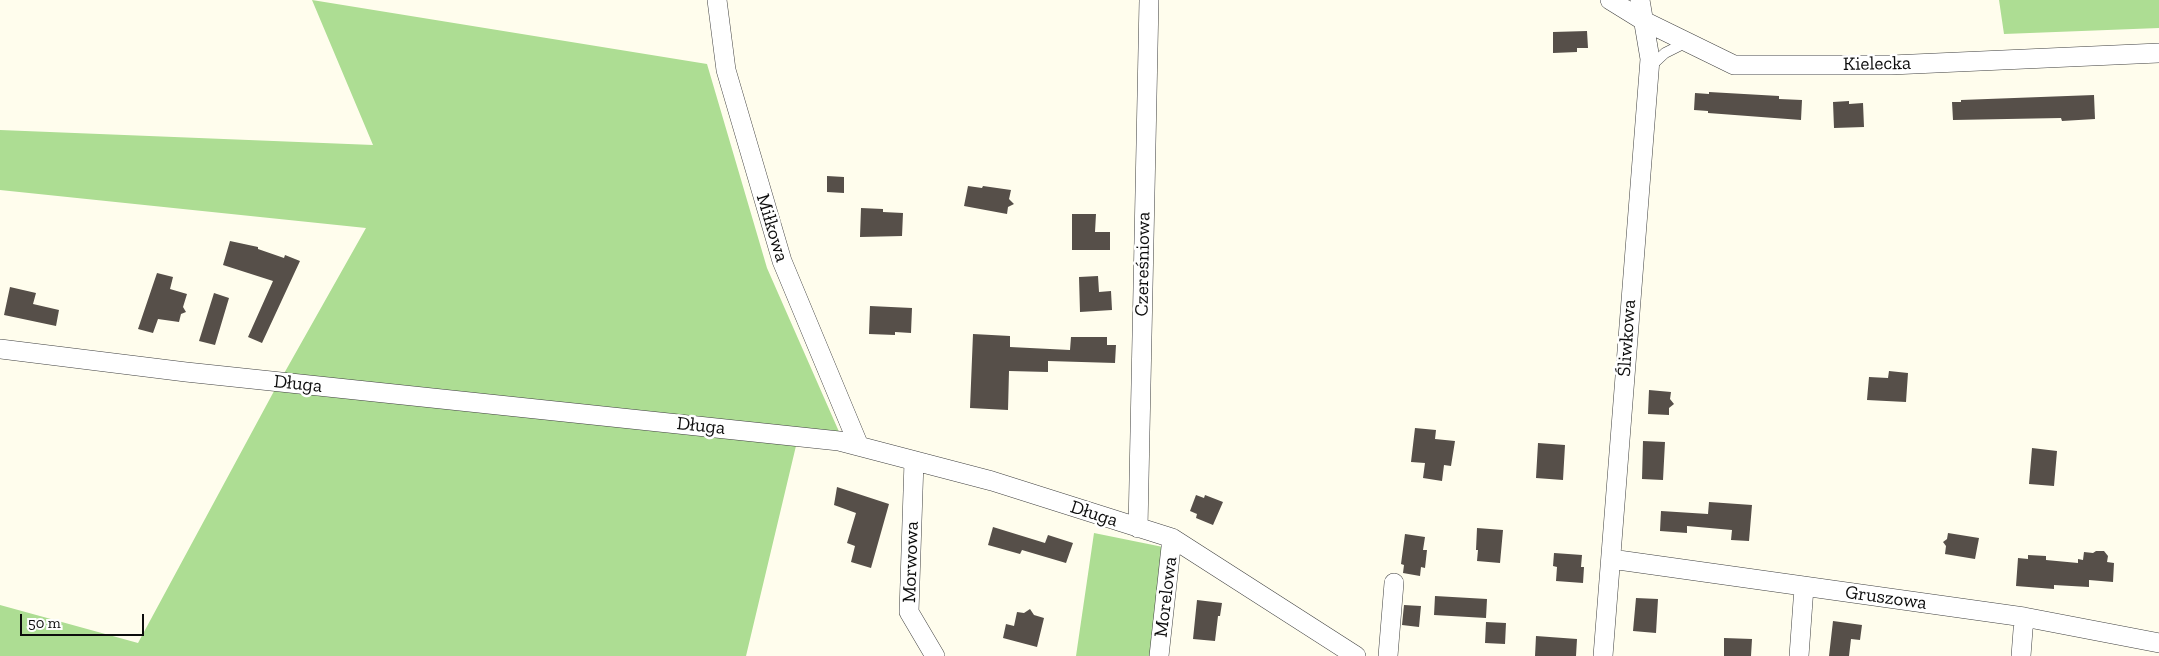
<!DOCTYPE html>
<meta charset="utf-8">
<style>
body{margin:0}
#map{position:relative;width:2159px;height:656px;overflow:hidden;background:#fffded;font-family:"Zilla Slab",serif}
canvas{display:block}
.scale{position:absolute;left:20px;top:614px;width:124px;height:22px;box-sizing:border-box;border:2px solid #0d0d0d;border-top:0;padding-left:6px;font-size:15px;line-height:18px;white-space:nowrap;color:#0d0d0d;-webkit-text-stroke:4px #fff;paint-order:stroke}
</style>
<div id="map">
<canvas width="2159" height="656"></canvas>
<div class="scale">50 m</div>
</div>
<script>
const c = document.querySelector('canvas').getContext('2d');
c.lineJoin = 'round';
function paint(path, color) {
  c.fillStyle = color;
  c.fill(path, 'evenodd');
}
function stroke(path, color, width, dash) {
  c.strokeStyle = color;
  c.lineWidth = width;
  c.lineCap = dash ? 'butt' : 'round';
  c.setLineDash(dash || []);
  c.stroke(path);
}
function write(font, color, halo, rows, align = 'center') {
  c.font = font + ' "Zilla Slab",serif';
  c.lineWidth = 5;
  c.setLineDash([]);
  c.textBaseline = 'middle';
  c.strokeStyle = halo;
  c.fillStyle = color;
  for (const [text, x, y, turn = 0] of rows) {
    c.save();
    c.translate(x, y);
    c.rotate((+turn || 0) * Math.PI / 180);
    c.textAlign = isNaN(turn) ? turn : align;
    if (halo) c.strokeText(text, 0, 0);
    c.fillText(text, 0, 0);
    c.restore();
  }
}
const forest = new Path2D(`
 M 312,0 L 707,64 L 767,268 L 840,434 L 800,429 L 746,656 L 0,656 L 0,605 L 138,643 L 273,393 L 366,228 L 0,190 L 0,130 L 373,145 Z
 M 1999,0 L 2159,0 L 2159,28 L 2004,34 Z
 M 1094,533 L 1163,547 L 1150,656 L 1076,656 Z`);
const building = new Path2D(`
 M 1587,31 L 1588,48 L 1577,48 L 1577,52 L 1553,53 L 1553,32 Z
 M 1709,92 L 1779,96 L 1779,99 L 1802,100 L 1801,120 L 1708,113 L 1708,111 L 1694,110 L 1695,93 L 1709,94 Z
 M 2094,95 L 2095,119 L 2062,121 L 2061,118 L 1953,120 L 1952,102 L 1961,102 L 1961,100 Z
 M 1849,101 L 1849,104 L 1863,103 L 1864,127 L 1834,128 L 1833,102 Z
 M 827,176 L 844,177 L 844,193 L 827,192 Z
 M 968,186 L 982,188 L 983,186 L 1011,190 L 1009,199 L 1014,204 L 1008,207 L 1007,214 L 964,206 Z
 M 861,208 L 883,209 L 883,212 L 903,213 L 902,236 L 860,237 Z
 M 1072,214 L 1096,214 L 1095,232 L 1110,232 L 1110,250 L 1072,250 Z
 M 230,241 L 258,247 L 258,249 L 284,258 L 285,255 L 300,261 L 262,343 L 248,337 L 273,281 L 223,265 Z
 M 157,273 L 173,277 L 170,289 L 187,294 L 183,307 L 186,312 L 181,314 L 179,322 L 158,319 L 153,333 L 138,329 Z
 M 1098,276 L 1099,292 L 1111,291 L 1112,310 L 1080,312 L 1079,277 Z
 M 10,287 L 36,293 L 33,304 L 59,310 L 56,326 L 4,315 Z
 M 214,293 L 229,298 L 215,345 L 199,341 Z
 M 870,306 L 912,308 L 911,333 L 895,332 L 895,335 L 869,334 Z
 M 973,334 L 1010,336 L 1010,347 L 1070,350 L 1071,337 L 1107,337 L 1107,345 L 1116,345 L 1115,363 L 1048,361 L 1048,372 L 1009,371 L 1008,410 L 970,408 Z
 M 1889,371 L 1908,373 L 1906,402 L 1867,400 L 1869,377 L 1888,378 Z
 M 1649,390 L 1671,392 L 1670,399 L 1674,404 L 1669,408 L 1669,415 L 1648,414 Z
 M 1415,428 L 1436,430 L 1435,439 L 1455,441 L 1451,466 L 1444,465 L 1442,481 L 1423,478 L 1425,463 L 1411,462 Z
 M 1643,441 L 1665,442 L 1663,480 L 1642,479 Z
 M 1538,443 L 1565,445 L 1563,480 L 1536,478 Z
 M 2032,448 L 2057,451 L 2054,486 L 2029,484 Z
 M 837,487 L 889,504 L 871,568 L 851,562 L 855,546 L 847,543 L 856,513 L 834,505 Z
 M 1196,495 L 1204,498 L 1205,495 L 1223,502 L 1213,525 L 1196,518 L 1197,514 L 1190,511 Z
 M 1709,502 L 1752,505 L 1749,541 L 1731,540 L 1732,530 L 1687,526 L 1687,533 L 1660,531 L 1661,511 L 1708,514 Z
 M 993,527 L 1045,543 L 1048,535 L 1073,543 L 1066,563 L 1022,550 L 1020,554 L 988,545 Z
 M 1477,528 L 1503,530 L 1500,563 L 1477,561 L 1478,550 L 1476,550 Z
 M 1948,533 L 1979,538 L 1975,559 L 1945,554 L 1946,546 L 1943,542 L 1947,539 Z
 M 1405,534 L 1425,537 L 1423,550 L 1427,550 L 1425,568 L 1421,567 L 1420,576 L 1403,573 L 1404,565 L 1401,564 Z
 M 2096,551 L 2104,551 L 2108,556 L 2107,562 L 2114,563 L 2113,582 L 2089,580 L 2089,587 L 2054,585 L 2054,589 L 2016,586 L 2018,558 L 2028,559 L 2028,555 L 2046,556 L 2046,560 L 2078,563 L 2078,559 L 2083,560 L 2084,552 L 2093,553 Z
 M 1554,553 L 1582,555 L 1581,567 L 1584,567 L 1583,583 L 1556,581 L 1557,567 L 1553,566 Z
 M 1435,596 L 1487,599 L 1486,618 L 1434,615 Z
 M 1636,598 L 1658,599 L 1656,633 L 1633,631 Z
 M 1197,600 L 1222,603 L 1220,616 L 1218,616 L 1215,641 L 1193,639 Z
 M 1404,605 L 1421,606 L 1419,627 L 1402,625 Z
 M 1030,609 L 1034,615 L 1044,618 L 1037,647 L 1003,638 L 1006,624 L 1014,626 L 1017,612 L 1024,613 Z
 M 1833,621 L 1862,625 L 1860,640 L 1851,639 L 1849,656 L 1829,656 Z
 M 1486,622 L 1506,623 L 1505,644 L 1485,643 Z
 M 1536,636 L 1577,639 L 1576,656 L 1535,656 Z
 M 1724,638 L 1752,639 L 1751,656 L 1724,656 Z`);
const service = new Path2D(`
 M 1651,66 L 1665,53 L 1687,42`);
const minor = new Path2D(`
 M 717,0 L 726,70 L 782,261 L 859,446
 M 1610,0 L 1644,21 L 1734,65 L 1891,65 L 2159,53
 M 0,349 L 186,372 L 839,441 L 992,481 L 1172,538 L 1356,656
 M 914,461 L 909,612 L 935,656
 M 1138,528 L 1149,0
 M 1611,559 L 2024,617 L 2159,643
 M 1159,656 L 1172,538
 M 1388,656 L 1394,583
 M 1603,656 L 1650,59 L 1640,0
 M 1799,656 L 1804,587
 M 2021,656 L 2024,617`);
const streetNames = [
 ["Kielecka",1877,64,-1],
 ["Miłkowa",772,228,73],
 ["Czereśniowa",1143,264,-89],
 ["Śliwkowa",1627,338,-86],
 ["Długa",298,384,6],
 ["Długa",701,426,6],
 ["Długa",1094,514,18],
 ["Morwowa",911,562,-88],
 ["Morelowa",1166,597,-83],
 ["Gruszowa",1886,598,8]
];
paint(forest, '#addd93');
paint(building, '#564f49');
stroke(service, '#404040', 11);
stroke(minor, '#404040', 20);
stroke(service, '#fff', 10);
stroke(minor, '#fff', 19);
write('19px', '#0d0d0d', '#fff', streetNames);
</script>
